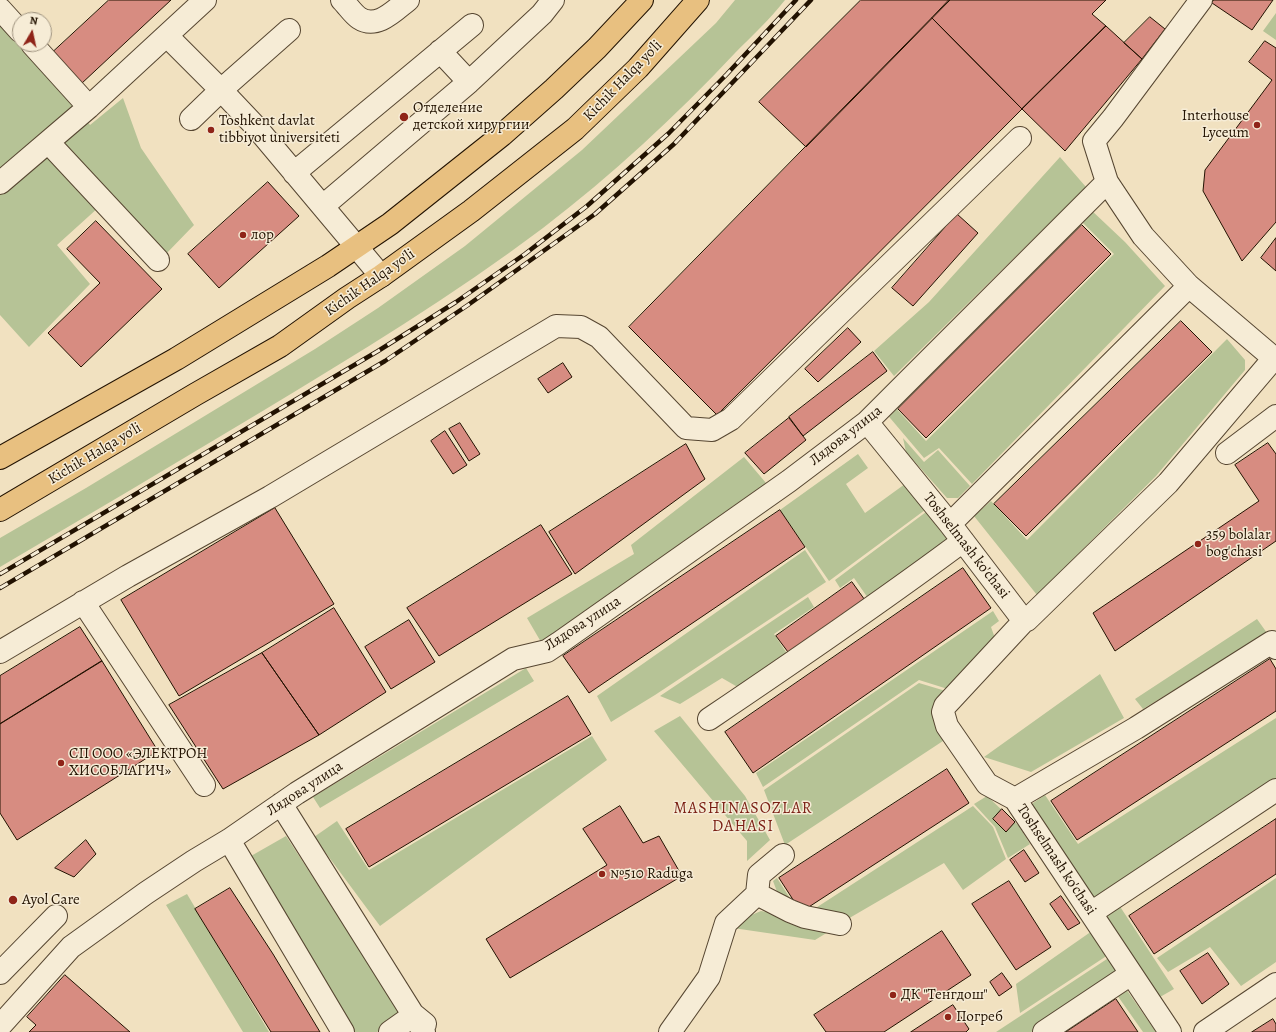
<!DOCTYPE html>
<meta charset="utf-8">
<style>
body{margin:0}
#map{position:relative;width:1276px;height:1032px;overflow:hidden;background:#f1e1c0;font-family:Alegreya,serif}
canvas{display:block}
.north{position:absolute;left:12px;top:12px;width:40px;height:40px;box-sizing:border-box;background:#f6ecd6;border:1px solid #a19581;border-radius:50%;rotate:9deg;font-size:11px;font-weight:700;line-height:16px;text-align:center;color:#221201}
.north::after{content:'';display:block;margin:auto;width:14px;height:18px;background:#8f2418;clip-path:polygon(50% 0,100% 100%,50% 72%,0 100%)}
</style>
<div id="map">
<canvas width="1276" height="1032"></canvas>
<div class="north">N</div>
</div>
<script>
const c = document.querySelector('canvas').getContext('2d');
c.lineJoin = 'round';
function paint(path, color) {
  c.fillStyle = color;
  c.fill(path, 'evenodd');
}
function stroke(path, color, width, dash) {
  c.strokeStyle = color;
  c.lineWidth = width;
  c.lineCap = dash ? 'butt' : 'round';
  c.setLineDash(dash || []);
  c.stroke(path);
}
function write(font, color, halo, rows, align = 'center') {
  c.font = font + ' Alegreya,serif';
  c.lineWidth = 3;
  c.setLineDash([]);
  c.textBaseline = 'middle';
  c.strokeStyle = halo;
  c.fillStyle = color;
  for (const [text, x, y, turn = 0] of rows) {
    c.save();
    c.translate(x, y);
    c.rotate((+turn || 0) * Math.PI / 180);
    c.textAlign = isNaN(turn) ? turn : align;
    if (halo) c.strokeText(text, 0, 0);
    c.fillText(text, 0, 0);
    c.restore();
  }
}
const green = new Path2D(`
 M 735,0 L 785,0 C 770,19 752,36 735,53 C 676,116 612,175 543,228 C 453,296 357,354 261,412 C 174,464 87,516 0,567 L 0,538 L 86,488 L 315,349 L 378,308 L 465,246 L 582,150 L 716,23 Z
 M 1276,13 L 1276,40 L 1263,31 Z
 M 0,23 L 71,100 L 90,125 L 123,98 L 141,148 L 194,225 L 164,256 L 99,207 L 57,245 L 90,284 L 29,347 L 0,315 Z
 M 1060,157 L 1086,187 L 894,376 L 874,351 L 929,302 Z
 M 1090,209 L 1125,242 L 1165,286 L 972,484 L 939,448 L 924,458 L 885,412 L 893,405 L 926,441 L 1114,254 L 1079,219 Z
 M 1227,339 L 1245,360 L 1245,370 L 1156,476 L 1037,595 L 974,516 L 991,501 L 1027,540 Z
 M 903,438 L 924,462 L 938,450 L 970,486 L 958,498 L 947,498 L 906,452 Z
 M 858,454 L 868,468 L 846,484 L 865,513 L 905,484 L 925,510 L 829,581 L 780,510 Z
 M 744,457 L 766,483 L 541,642 L 527,618 L 634,554 L 631,545 Z
 M 926,512 L 947,539 L 870,601 L 854,578 L 840,588 L 835,580 Z
 M 805,550 L 826,582 L 655,695 L 611,722 L 597,696 Z
 M 808,597 L 814,607 L 774,634 L 790,658 L 741,689 L 722,678 L 680,704 L 660,696 Z
 M 993,611 L 999,621 L 991,627 L 996,641 L 951,690 L 919,680 L 763,787 L 756,773 Z
 M 1257,619 L 1267,633 L 1143,709 L 1135,699 Z
 M 526,668 L 534,681 L 320,808 L 313,797 Z
 M 1100,674 L 1124,718 L 1031,772 L 984,757 Z
 M 919,683 L 949,692 L 946,739 L 785,845 L 764,790 Z
 M 680,716 L 745,796 L 770,840 L 747,861 L 747,841 L 654,731 Z
 M 1276,718 L 1276,783 L 1102,895 L 1092,897 L 1032,808 L 1033,803 L 1045,795 L 1078,844 Z
 M 592,736 L 607,760 L 380,926 L 314,837 L 337,821 L 369,870 Z
 M 987,796 L 1019,826 L 1030,844 L 1008,858 L 995,827 L 974,804 Z
 M 973,806 L 993,827 L 1006,859 L 963,890 L 944,863 L 846,920 L 808,913 Z
 M 286,836 L 403,1015 L 377,1032 L 352,1032 L 244,860 Z
 M 777,878 L 797,909 L 779,897 L 773,881 Z
 M 1276,878 L 1276,962 L 1241,986 L 1210,947 L 1168,972 L 1157,958 Z
 M 187,894 L 269,1032 L 243,1032 L 166,905 Z
 M 1119,905 L 1174,989 L 1160,997 L 1153,989 L 1107,921 L 1108,914 Z
 M 761,911 L 838,926 L 815,940 L 733,928 L 749,916 Z
 M 1092,931 L 1108,955 L 1020,1013 L 1016,984 Z
 M 1110,957 L 1121,973 L 1031,1032 L 996,1032 Z
 M 1126,989 L 1156,1032 L 1143,1032 L 1117,995 Z`);
const building = new Path2D(`
 M 109,0 L 171,0 L 81,84 L 52,53 Z
 M 861,0 L 950,0 L 806,147 L 759,102 Z
 M 949,0 L 1106,0 L 1092,14 L 1106,26 L 1022,109 L 932,18 Z
 M 1214,0 L 1273,0 L 1252,30 L 1212,3 Z
 M 1150,17 L 1165,29 L 1142,59 L 1124,43 Z
 M 932,18 L 1022,109 L 717,415 L 629,327 Z
 M 1106,26 L 1142,59 L 1065,151 L 1022,109 Z
 M 1265,41 L 1276,48 L 1276,222 L 1242,261 L 1203,191 L 1205,170 L 1272,80 L 1249,62 Z
 M 268,182 L 299,216 L 219,288 L 188,254 Z
 M 957,214 L 978,233 L 913,306 L 892,288 Z
 M 96,221 L 162,289 L 81,367 L 48,333 L 100,283 L 67,249 Z
 M 1082,225 L 1111,254 L 926,438 L 898,409 Z
 M 1276,238 L 1276,271 L 1261,258 Z
 M 1181,321 L 1212,352 L 1026,536 L 994,504 Z
 M 848,328 L 861,342 L 818,382 L 805,369 Z
 M 873,352 L 887,371 L 803,436 L 789,417 Z
 M 563,363 L 572,377 L 548,393 L 538,379 Z
 M 789,418 L 806,440 L 764,474 L 745,453 Z
 M 460,423 L 480,454 L 469,461 L 449,429 Z
 M 445,431 L 467,465 L 453,474 L 431,441 Z
 M 1268,443 L 1276,454 L 1276,541 L 1115,651 L 1093,613 L 1259,501 L 1235,465 Z
 M 686,444 L 705,479 L 575,574 L 549,532 Z
 M 275,508 L 334,604 L 179,696 L 121,600 Z
 M 780,510 L 805,547 L 589,693 L 563,656 Z
 M 541,525 L 572,574 L 439,656 L 407,608 Z
 M 963,568 L 991,608 L 753,773 L 725,732 Z
 M 852,582 L 867,603 L 791,656 L 776,636 Z
 M 334,608 L 386,692 L 319,735 L 262,653 Z
 M 409,620 L 435,662 L 391,689 L 365,647 Z
 M 80,627 L 102,661 L 0,724 L 0,676 Z
 M 262,653 L 319,735 L 223,789 L 169,705 Z
 M 1270,659 L 1276,669 L 1276,711 L 1077,840 L 1051,801 Z
 M 102,661 L 158,751 L 17,840 L 0,813 L 0,724 Z
 M 568,696 L 591,734 L 369,867 L 346,829 Z
 M 947,769 L 969,803 L 801,912 L 779,878 Z
 M 620,806 L 643,843 L 659,836 L 682,876 L 510,978 L 486,939 L 607,865 L 583,829 Z
 M 1002,809 L 1015,822 L 1006,832 L 993,819 Z
 M 1276,819 L 1276,874 L 1154,954 L 1129,916 Z
 M 86,840 L 96,854 L 74,877 L 55,868 Z
 M 1024,850 L 1039,873 L 1025,882 L 1010,860 Z
 M 1009,881 L 1051,947 L 1016,970 L 972,904 Z
 M 230,888 L 273,954 L 320,1032 L 271,1032 L 195,909 Z
 M 1061,896 L 1080,923 L 1068,930 L 1050,904 Z
 M 942,931 L 971,975 L 884,1032 L 826,1032 L 814,1015 Z
 M 1208,953 L 1229,984 L 1202,1004 L 1180,971 Z
 M 1002,973 L 1012,987 L 999,996 L 990,982 Z
 M 65,975 L 130,1032 L 29,1032 L 36,1025 L 27,1017 Z
 M 1116,999 L 1138,1032 L 1066,1032 Z
 M 953,1005 L 969,1029 L 966,1032 L 911,1032 Z
 M 1273,1019 L 1276,1024 L 1276,1032 L 1252,1032 Z`);
const minor = new Path2D(`
 M 342,0 C 348,6 353,14 359,18 C 377,30 395,10 408,0
 M 1201,0 L 1113,118 L 1094,141 L 1107,182 L 1143,236 L 1189,286 L 1276,360
 M 0,9 L 20,31
 M 167,36 L 221,90 L 256,127 L 381,276
 M 32,44 L 89,107
 M 440,51 L 469,82
 M 191,119 L 221,90 L 289,30
 M 48,142 L 158,260
 M 294,173 L 472,25
 M 0,183 L 89,107 L 205,0
 M 323,206 L 469,82 L 542,14 L 553,0
 M 867,422 L 950,524 L 1024,621 L 945,706 L 943,712 L 947,726 L 987,784 L 1015,799 L 1170,1032
 M 1227,453 L 1276,416
 M 950,524 L 1189,286
 M 83,602 L 204,785
 M 1024,621 L 1027,620 L 1168,483 L 1274,358
 M 0,652 L 128,576 L 270,497 L 556,326 L 581,327 L 599,337 L 686,428 L 712,430 L 731,419 L 1020,138
 M 709,719 C 795,661 880,603 963,541
 M 1015,799 L 1136,728 L 1272,642 L 1276,648
 M 281,804 L 424,1032
 M 229,840 L 343,1032
 M 757,894 L 790,911 L 805,917 L 840,924
 M 1091,913 L 1276,790
 M 0,973 L 56,916
 M 0,1026 L 71,947 L 146,893 L 194,861 L 229,840 L 297,793 L 513,659 L 547,651 L 559,643 L 789,481 L 867,422 L 1107,182
 M 390,1032 L 414,1015 L 425,1024
 M 670,1032 L 709,977 L 726,923 L 757,894 L 759,875 L 783,855
 M 1044,1032 L 1131,974
 M 1205,1032 L 1276,984`);
const highway = new Path2D(`
 M 0,458 L 176,359 L 328,266 L 390,224 L 502,135 L 554,89 L 597,48 L 642,0
 M 0,510 L 196,394 L 280,346 L 347,298 L 381,276 L 471,211 L 575,129 L 638,68 L 698,0`);
const rail = new Path2D(`
 M 0,574 L 378,351 L 456,302 L 525,254 L 587,206 L 669,133 L 727,74 L 796,0
 M 0,588 L 385,361 L 468,305 L 595,214 L 674,144 L 811,0`);
const markers = [
 [404,117,5,"#8f2418"],
 [1257,125,4,"#8f2418"],
 [211,130,4,"#8f2418"],
 [243,235,4,"#8f2418"],
 [1198,544,4,"#8f2418"],
 [61,763,4,"#8f2418"],
 [602,874,4,"#8f2418"],
 [13,900,5,"#8f2418"],
 [893,995,4,"#8f2418"],
 [948,1017,4,"#8f2418"]
];
const streetNames = [
 ["Kichik Halqa yo'li",623,81,-46],
 ["Kichik Halqa yo'li",370,283,-35],
 ["Лядова улица",846,436,-38],
 ["Kichik Halqa yo'li",95,454,-31],
 ["Toshselmash ko'chasi",966,546,52],
 ["Лядова улица",583,624,-33],
 ["Лядова улица",305,789,-33],
 ["Toshselmash ko'chasi",1056,860,56]
];
const poiNames = [
 ["Отделение",413,108],
 ["детской хирургии",413,125],
 ["Interhouse",1249,116,"right"],
 ["Lyceum",1249,133,"right"],
 ["Toshkent davlat",219,121],
 ["tibbiyot universiteti",219,138],
 ["лор",251,235],
 ["359 bolalar",1206,535],
 ["bog'chasi",1206,552],
 ["СП ООО «ЭЛЕКТРОН",69,754],
 ["ХИСОБЛАГИЧ»",69,771],
 ["№510 Raduga",610,874],
 ["Ayol Care",22,900],
 ["ДК \"Тенгдош\"",901,995],
 ["Погреб",956,1017]
];
const neighbourhoodNames = [
 ["MASHINASOZLAR",743,809],
 ["DAHASI",743,827]
];
paint(green, '#b6c396');
paint(building, '#d78c81');
stroke(building, '#221201', 1);
stroke(minor, '#564631', 24);
stroke(highway, '#221201', 24);
stroke(minor, '#f6ecd6', 22);
stroke(highway, '#e8c080', 22);
stroke(rail, '#221201', 4.5);
stroke(rail, '#f6ecd6', 3, [9]);
for (const [x, y, r, color] of markers) {
  const dot = new Path2D();
  dot.arc(x, y, r, 0, 2 * Math.PI);
  c.fillStyle = color;
  c.fill(dot);
  stroke(dot, '#f6ecd6', 1.5);
}
write('15px', '#221201', '#f6ecd6', streetNames);
write('15px', '#221201', '#f6ecd6', poiNames, 'left');
c.letterSpacing = '1px';
write('16px', '#7a1f14', '#f6ecd6', neighbourhoodNames);
c.letterSpacing = '0px';
</script>
